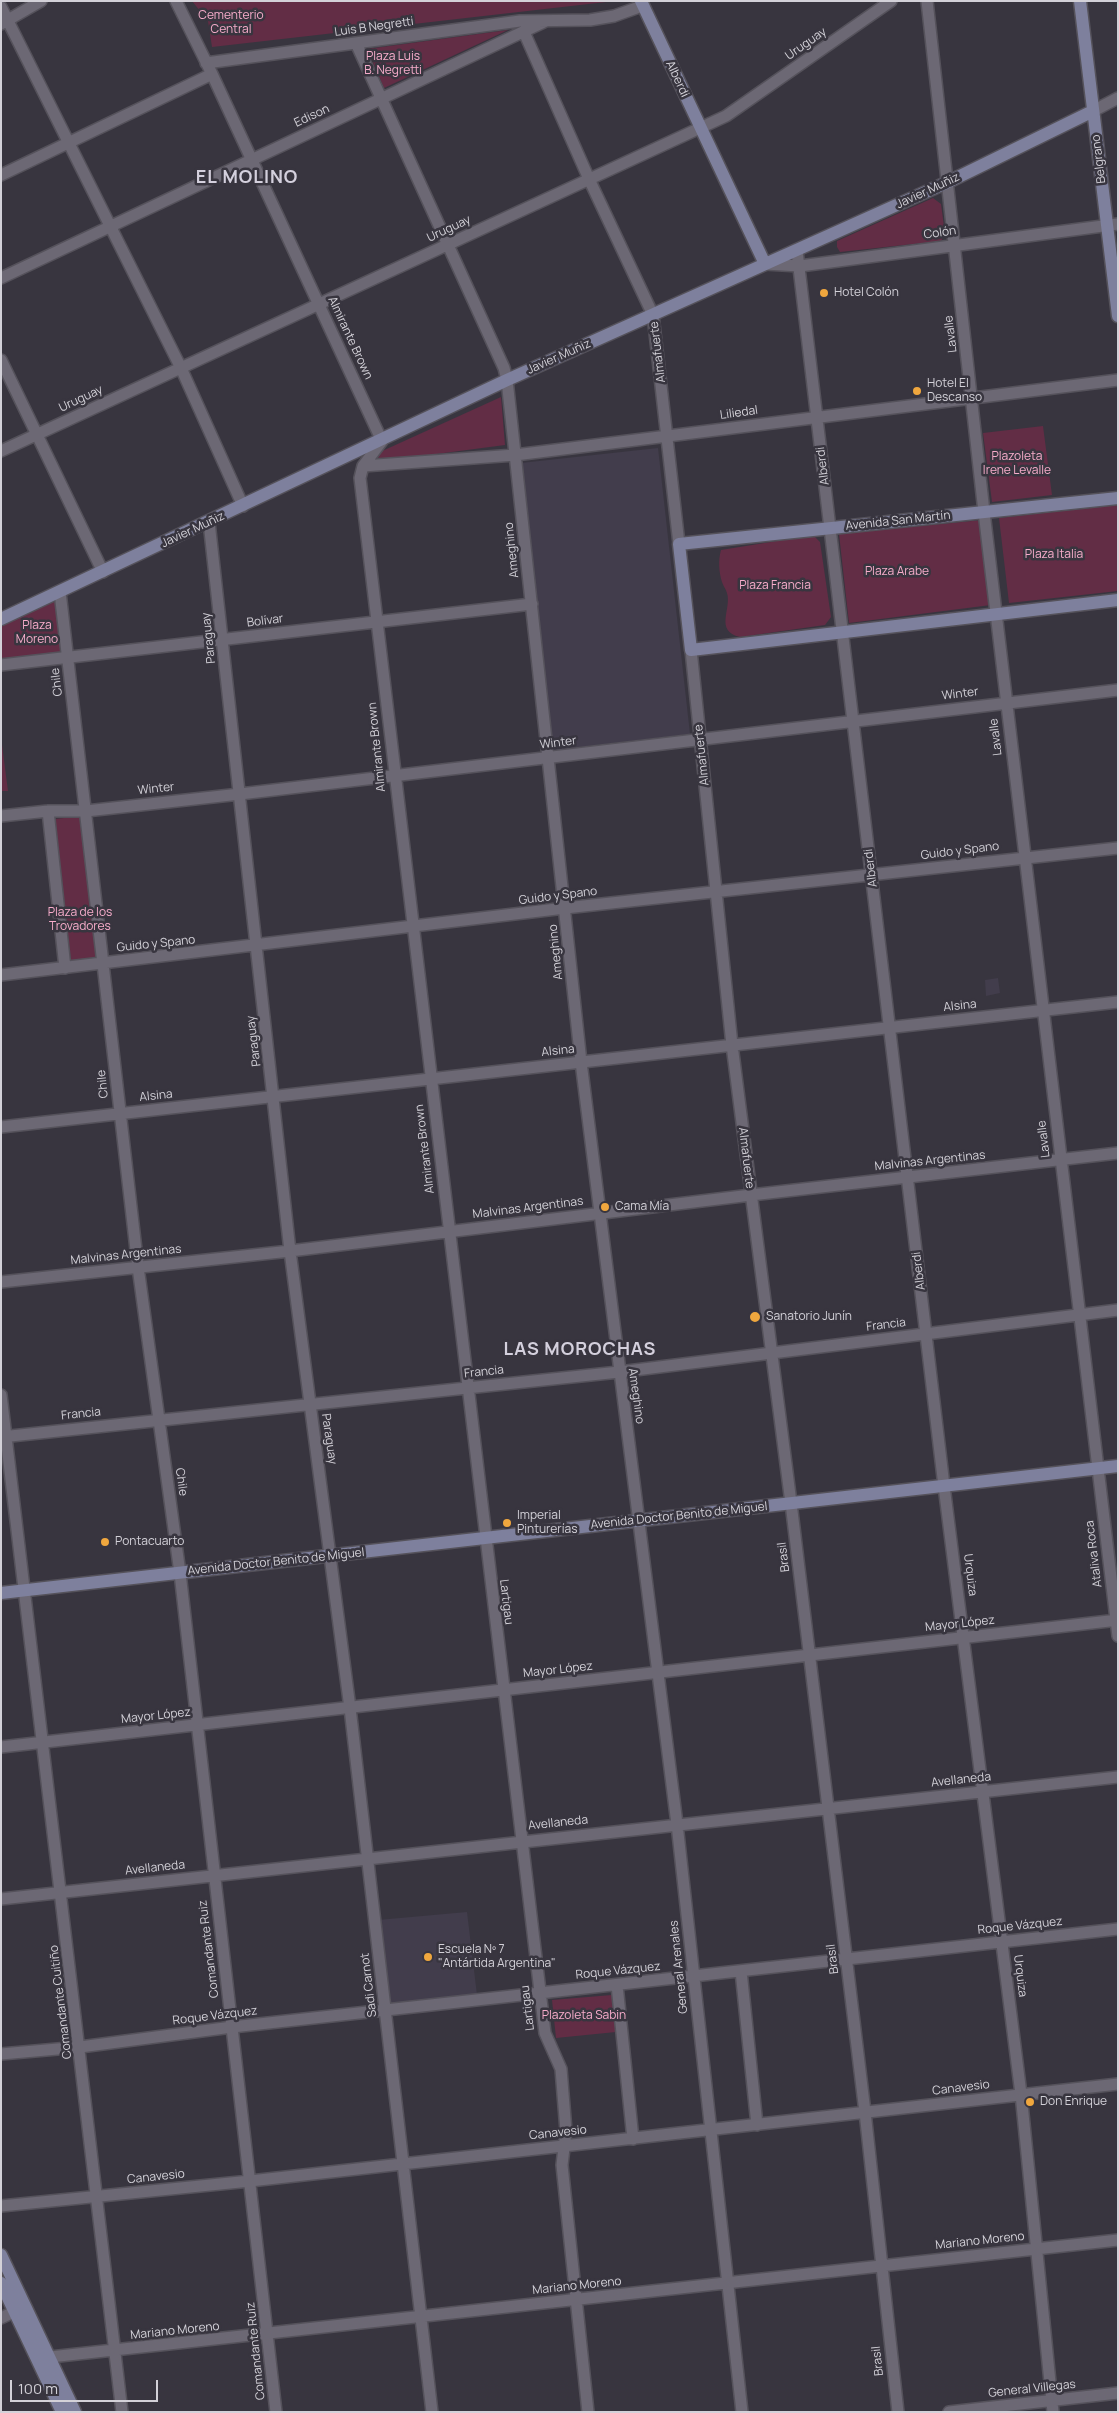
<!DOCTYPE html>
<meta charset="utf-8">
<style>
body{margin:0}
#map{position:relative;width:1119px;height:2413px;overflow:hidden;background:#38353f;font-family:Manrope,sans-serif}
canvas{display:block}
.frame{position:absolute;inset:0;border:2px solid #d3d1d8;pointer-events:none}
.scale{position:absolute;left:10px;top:2380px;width:148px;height:22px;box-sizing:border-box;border:2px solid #d3d1d8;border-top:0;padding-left:6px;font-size:15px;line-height:18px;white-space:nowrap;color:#d3d1d8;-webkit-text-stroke:4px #38353f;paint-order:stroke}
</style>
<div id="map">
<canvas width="1119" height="2413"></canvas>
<div class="frame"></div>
<div class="scale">100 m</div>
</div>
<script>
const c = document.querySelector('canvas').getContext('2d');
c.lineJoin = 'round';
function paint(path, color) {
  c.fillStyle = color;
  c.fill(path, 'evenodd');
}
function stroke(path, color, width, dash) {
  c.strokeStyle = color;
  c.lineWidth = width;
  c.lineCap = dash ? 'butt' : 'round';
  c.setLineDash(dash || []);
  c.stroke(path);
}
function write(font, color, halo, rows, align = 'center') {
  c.font = font + ' Manrope,sans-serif';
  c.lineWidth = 5;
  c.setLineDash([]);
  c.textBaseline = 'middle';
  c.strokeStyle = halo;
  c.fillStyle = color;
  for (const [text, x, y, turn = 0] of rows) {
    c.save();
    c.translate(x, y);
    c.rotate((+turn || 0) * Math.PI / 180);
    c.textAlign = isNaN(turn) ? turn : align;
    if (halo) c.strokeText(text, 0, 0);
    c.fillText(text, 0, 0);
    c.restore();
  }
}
const built = new Path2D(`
 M 658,448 L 690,734 L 553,750 L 521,463 Z
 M 998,978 L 1000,993 L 986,996 L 985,980 Z
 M 467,1912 L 477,1995 L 389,2006 L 378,1920 Z`);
const green = new Path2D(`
 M 192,1 L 615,1 L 212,47 L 208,21 Z
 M 508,30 L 384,88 L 367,49 Z
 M 933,198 L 941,204 L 945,234 L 941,241 L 840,252 L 837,247 L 837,241 Z
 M 501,397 L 505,445 L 383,461 L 378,458 L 380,452 Z
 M 1043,426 L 1052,495 L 992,502 L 983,433 Z
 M 1118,505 L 1118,591 L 1009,603 L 999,518 Z
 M 982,520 L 991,605 L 849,623 L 839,534 Z
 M 808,536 L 815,537 L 820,542 L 831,617 L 825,625 L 740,637 C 714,631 732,609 727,593 C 726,589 723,586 722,582 C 719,573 718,560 721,550 Z
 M 58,595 L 64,654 L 1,662 L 1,621 Z
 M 1,737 L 8,791 L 1,791 Z
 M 82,816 L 98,958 L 71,961 L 55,819 Z
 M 612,1995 L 616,2032 L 556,2038 L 552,2000 Z`);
const street = new Path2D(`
 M 176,1 L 212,74 L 382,441 L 363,466 L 360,478 L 545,2033 L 561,2069 L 566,2131 L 562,2165 L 588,2412
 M 927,1 L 984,512 L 1118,1636
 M 1,7 L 181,368 L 243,506
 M 1,24 L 41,1
 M 524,32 L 589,179 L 653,315 L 679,544
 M 356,43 L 504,368 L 507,380 L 581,1062 L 677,1824 L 742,2412
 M 206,63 L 520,21 L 590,20 L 614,16 L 642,6
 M 1093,111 L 1118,98
 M 1,175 L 212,74
 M 797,251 L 944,1486 L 1021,2094 L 1053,2412
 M 765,264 L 800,266 L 1118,224
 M 1,278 L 546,21
 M 1,360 L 103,572
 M 1,451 L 726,116 L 891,1
 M 363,466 L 515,455 L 1118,380
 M 209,522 L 290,1251 L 350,1708 L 432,2412
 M 60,592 L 138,1267 L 180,1573 L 276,2412
 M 691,650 L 732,1045 L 791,1503 L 865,2112 L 898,2412
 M 1,665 L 532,604
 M 48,811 L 65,968
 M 1,816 L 48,811 L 86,811 L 240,794 L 1118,690
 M 1,975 L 565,908 L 1118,848
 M 1,1127 L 1118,1002
 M 1,1282 L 290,1251 L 751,1195 L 1118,1153
 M 1,1395 L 122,2412
 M 1,1437 L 619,1372 L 1118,1310
 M 1,1747 L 1118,1620
 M 1,1899 L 1118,1777
 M 741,1971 L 757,2125
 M 617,1985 L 633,2139
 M 1,2054 L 80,2047 L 232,2027 L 1118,1929
 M 1,2206 L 250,2181 L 1118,2084
 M 1,2318 L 22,2308
 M 42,2362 L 50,2357 L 1118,2240
 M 949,2412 L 1118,2393`);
const secondary = new Path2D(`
 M 641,1 L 765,264
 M 1080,1 L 1118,316
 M 1118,498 L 679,544 L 691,650 L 1118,600
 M 1,619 L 507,380 L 948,182 L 1093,111
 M 1,1593 L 1118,1466
 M 1,2255 L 75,2412
 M 1,2283 L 62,2412`);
const markers = [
 [824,293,5,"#f0a73e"],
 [917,391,5,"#f0a73e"],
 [605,1207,5,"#f0a73e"],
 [755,1317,6,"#f0a73e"],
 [507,1523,5,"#f0a73e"],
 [105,1542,5,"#f0a73e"],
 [428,1957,5,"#f0a73e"],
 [1030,2102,5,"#f0a73e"]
];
const parkNames = [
 ["Cementerio",231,16],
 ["Central",231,30],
 ["Plaza Luis",393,57],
 ["B. Negretti",393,71],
 ["Plazoleta",1017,457],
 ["Irene Levalle",1017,471],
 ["Plaza Italia",1054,555],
 ["Plaza Arabe",897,572],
 ["Plaza Francia",775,586],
 ["Plaza",37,626],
 ["Moreno",37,640],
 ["Plaza de los",80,913],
 ["Trovadores",80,927],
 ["Plazoleta Sabin",584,2016]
];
const streetNames = [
 ["Luis B Negretti",374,27,-8],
 ["Uruguay",806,44,-35],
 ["Alberdi",677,79,65],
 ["Edison",312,116,-25],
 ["Belgrano",1099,159,-97],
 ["Javier Muñiz",928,191,-25],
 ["Uruguay",449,229,-25],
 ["Colón",940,233,-8],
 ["Lavalle",951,334,-97],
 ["Almirante Brown",350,338,65],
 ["Almafuerte",658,352,-97],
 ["Javier Muñiz",559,357,-24],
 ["Uruguay",81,399,-25],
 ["Liliedal",739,413,-8],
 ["Alberdi",823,466,-97],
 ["Avenida San Martín",898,521,-6],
 ["Javier Muñiz",193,530,-25],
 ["Ameghino",512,550,-96],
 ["Bolívar",265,621,-7],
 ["Paraguay",209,638,-96],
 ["Chile",57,682,-97],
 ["Winter",960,694,-7],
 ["Lavalle",996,737,-97],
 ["Winter",558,743,-7],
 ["Almirante Brown",377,747,-96],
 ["Almafuerte",702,755,-96],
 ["Winter",156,789,-6],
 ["Guido y Spano",960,851,-7],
 ["Alberdi",871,868,-97],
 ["Guido y Spano",558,896,-7],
 ["Guido y Spano",156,944,-6],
 ["Ameghino",556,952,-96],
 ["Alsina",960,1006,-6],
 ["Paraguay",254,1041,-97],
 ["Alsina",558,1051,-6],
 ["Chile",103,1084,-96],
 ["Alsina",156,1096,-6],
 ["Lavalle",1044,1139,-97],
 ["Almirante Brown",425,1149,-97],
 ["Almafuerte",746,1158,83],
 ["Malvinas Argentinas",930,1161,-6],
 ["Malvinas Argentinas",528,1208,-7],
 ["Malvinas Argentinas",126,1255,-6],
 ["Alberdi",919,1271,-97],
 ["Francia",886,1325,-7],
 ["Francia",484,1372,-6],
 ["Ameghino",636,1396,82],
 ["Francia",81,1414,-6],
 ["Paraguay",329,1439,82],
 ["Chile",181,1482,82],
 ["Avenida Doctor Benito de Miguel",679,1516,-6],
 ["Ataliva Roca",1094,1554,-97],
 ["Brasil",784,1557,-97],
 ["Avenida Doctor Benito de Miguel",276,1562,-6],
 ["Urquiza",970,1575,83],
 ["Lartigau",506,1602,83],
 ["Mayor López",960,1624,-6],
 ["Mayor López",558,1670,-6],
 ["Mayor López",156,1716,-6],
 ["Avellaneda",961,1780,-6],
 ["Avellaneda",558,1823,-6],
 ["Avellaneda",155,1868,-6],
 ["Roque Vázquez",1020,1926,-6],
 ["Comandante Ruiz",209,1949,-97],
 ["Brasil",833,1959,-97],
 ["General Arenales",679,1967,-96],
 ["Roque Vázquez",618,1971,-6],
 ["Urquiza",1020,1976,83],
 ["Sadi Carnot",369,1985,-97],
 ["Comandante Cuitiño",61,2002,-97],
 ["Lartigau",528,2008,-97],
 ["Roque Vázquez",215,2016,-7],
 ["Canavesio",961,2088,-7],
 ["Canavesio",558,2133,-6],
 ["Canavesio",156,2177,-6],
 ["Mariano Moreno",980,2241,-6],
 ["Mariano Moreno",577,2286,-6],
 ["Mariano Moreno",175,2331,-6],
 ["Comandante Ruiz",256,2351,-96],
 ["Brasil",878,2361,-96],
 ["General Villegas",1032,2389,-6]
];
const poiNames = [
 ["Hotel Colón",834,293],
 ["Hotel El",927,384],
 ["Descanso",927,398],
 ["Cama Mía",615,1207],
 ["Sanatorio Junín",766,1317],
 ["Imperial",517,1516],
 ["Pinturerías",517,1530],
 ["Pontacuarto",115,1542],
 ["Escuela Nº 7",438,1950],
 ["\"Antártida Argentina\"",438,1964],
 ["Don Enrique",1040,2102]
];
const districtNames = [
 ["EL MOLINO",247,178],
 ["LAS MOROCHAS",580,1350]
];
paint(built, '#423d4c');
paint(green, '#622d45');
stroke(street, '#55525b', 14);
stroke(secondary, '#55525b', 15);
stroke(street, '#6c6874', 11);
stroke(secondary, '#7e809d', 12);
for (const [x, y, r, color] of markers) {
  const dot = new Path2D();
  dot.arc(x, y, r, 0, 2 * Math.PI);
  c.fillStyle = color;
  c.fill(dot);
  stroke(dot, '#38353f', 2);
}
write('12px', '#f6acca', '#38353f', parkNames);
write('12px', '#d3d1d8', '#38353f', streetNames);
write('12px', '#d3d1d8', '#38353f', poiNames, 'left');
c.letterSpacing = '1px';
write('bold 18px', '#d4d0dd', '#38353f', districtNames);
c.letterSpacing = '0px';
</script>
